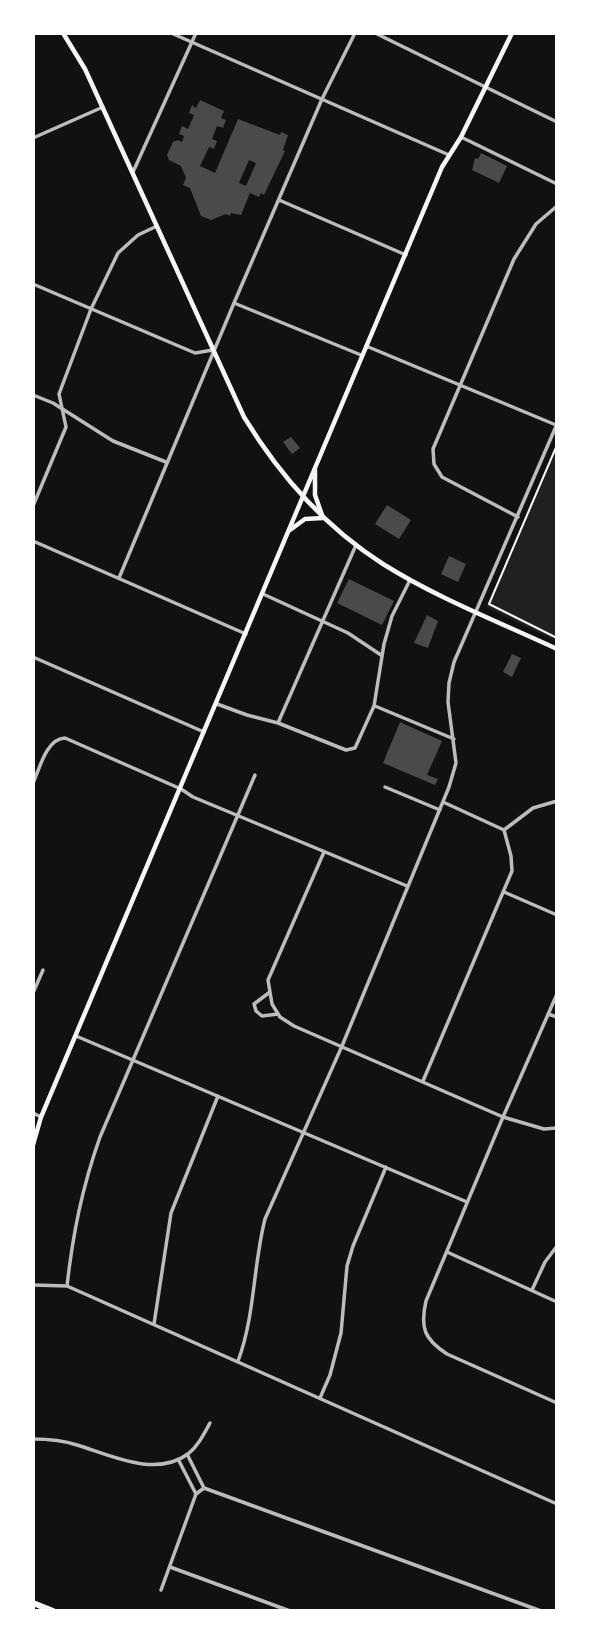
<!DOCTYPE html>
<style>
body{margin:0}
#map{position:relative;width:590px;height:1644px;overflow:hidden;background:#111;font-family:"Varela Round",sans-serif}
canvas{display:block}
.frame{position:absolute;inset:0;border:35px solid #fff;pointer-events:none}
</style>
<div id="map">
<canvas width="590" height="1644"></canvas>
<div class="frame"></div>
</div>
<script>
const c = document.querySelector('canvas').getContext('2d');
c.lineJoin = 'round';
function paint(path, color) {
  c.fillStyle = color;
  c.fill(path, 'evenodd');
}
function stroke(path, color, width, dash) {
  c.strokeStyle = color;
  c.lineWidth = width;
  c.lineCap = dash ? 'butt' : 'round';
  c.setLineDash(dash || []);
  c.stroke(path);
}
const green = new Path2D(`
 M 557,444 L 557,642 L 486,607 Z`);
const building = new Path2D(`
 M 200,100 L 224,111 L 221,118 L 226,120 L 223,128 L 217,126 L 212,139 L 217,141 L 214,149 L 209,147 L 200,166 L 215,173 L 238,119 L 280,135 L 281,132 L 288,135 L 283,150 L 285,151 L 264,195 L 261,193 L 259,197 L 250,193 L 241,215 L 231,213 L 230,216 L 226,214 L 211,220 L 201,216 L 190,188 L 183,185 L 186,178 L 181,166 L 169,160 L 167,155 L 173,142 L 178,140 L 182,142 L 184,136 L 179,134 L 182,126 L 188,129 L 194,115 L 189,113 L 192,105 L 196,108 ZM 249,160 L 256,163 L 246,186 L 239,183 Z
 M 481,153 L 507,166 L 499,183 L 472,170 L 475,158 L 478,159 Z
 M 291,437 L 300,448 L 292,454 L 283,442 Z
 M 387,505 L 411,520 L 399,539 L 375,524 Z
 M 449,556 L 466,564 L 458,582 L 441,574 Z
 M 349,579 L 394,601 L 382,625 L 337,603 Z
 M 427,615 L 438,621 L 428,648 L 414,643 Z
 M 512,654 L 521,658 L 512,677 L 503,672 Z
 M 400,722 L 442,741 L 427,775 L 438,779 L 435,785 L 383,763 Z`);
const path = new Path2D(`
 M 557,445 L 489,604 L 557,638`);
const minor = new Path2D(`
 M 171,33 L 449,155
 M 375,33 L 557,122
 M 461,137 L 557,184
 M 33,138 L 103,107
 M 133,172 L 196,33
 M 279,200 L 406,255
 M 33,254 L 33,267
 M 33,284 L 195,353 L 213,350
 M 234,303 L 361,355
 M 366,346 L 556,425
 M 33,395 L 53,403 L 113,441 L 166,462
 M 33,506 L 66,427 L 59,394 L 91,309 L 118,253 L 138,235 L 157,226
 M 518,517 L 442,477 L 434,464 L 433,449 L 514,259 L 536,224 L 557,206
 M 33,541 L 246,634
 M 119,578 L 234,303 L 322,99 L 355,33
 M 263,594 L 348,633 L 381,655
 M 33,657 L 204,732
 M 217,704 L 247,715 L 278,723 L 346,750 L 355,748 L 374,706 L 384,644 L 392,616 L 410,580
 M 375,706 L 454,739
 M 278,723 L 356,545
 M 33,783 C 40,768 46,739 65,738 L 181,789 L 193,797 L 407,886
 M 385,787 L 440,810
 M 443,802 L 504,830
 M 504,830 L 533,808 L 557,801
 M 324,852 L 268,980 L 272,1004 L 280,1017 L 294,1026 L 503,1117 L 544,1129 L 557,1128
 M 504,892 L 557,915
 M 270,992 L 254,1004 L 256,1011 L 262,1016 L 278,1014
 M 33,993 L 43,970
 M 557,994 L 503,1117 L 426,1301 C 420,1328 424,1339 447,1354 L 557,1403
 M 548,1014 L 557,1017
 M 76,1036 L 467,1202
 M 423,1081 L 512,871 L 511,856 L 504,830
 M 33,1113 L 41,1117
 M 447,1252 L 557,1302
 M 33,1285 L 67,1286 L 557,1504
 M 67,1286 C 73,1233 82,1188 100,1137 L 255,775
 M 532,1290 L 545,1262 L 557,1246
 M 154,1324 L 171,1213 L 218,1096
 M 238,1361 C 255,1316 253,1266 265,1219 L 342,1046 L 449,787 L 456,763 L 448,702 L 449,683 L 454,662 L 557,424
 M 320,1398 L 330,1375 L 341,1333 L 347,1266 L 353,1246 L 386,1167
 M 33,1439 C 48,1439 62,1440 77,1445 C 110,1455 155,1478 188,1454 C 198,1446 204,1434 210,1423
 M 187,1454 L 204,1488 L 541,1611
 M 178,1459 L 196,1494
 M 170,1567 L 290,1611
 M 161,1590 L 196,1494 L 204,1488`);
const secondary = new Path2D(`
 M 63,33 L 85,69 L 244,417 C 280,476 325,527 383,564 C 437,598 499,622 557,649
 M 315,470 L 315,495 L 322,515
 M 290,530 L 305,519 L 323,518
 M 33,1145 L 41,1117 L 442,167 L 461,137 L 512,33`);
const motorway = new Path2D(`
 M 33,1603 L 53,1611`);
paint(green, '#202020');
paint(building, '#4a4a4a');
stroke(path, '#f5f5f5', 2);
stroke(minor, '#bcbcbc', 3.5);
stroke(secondary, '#f5f5f5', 4.5);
stroke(motorway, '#f5f5f5', 6);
</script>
